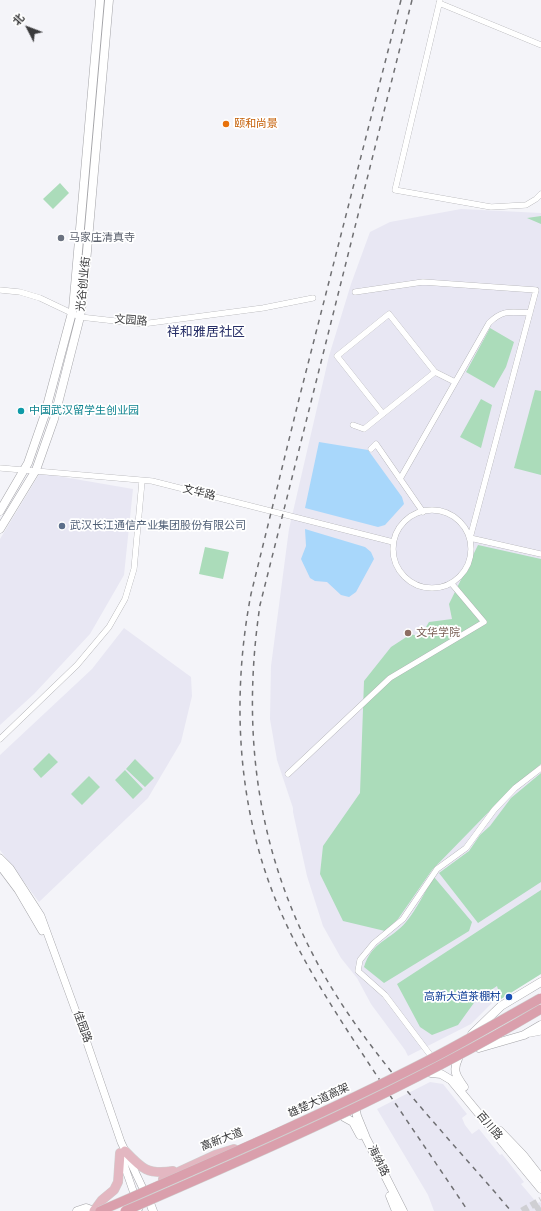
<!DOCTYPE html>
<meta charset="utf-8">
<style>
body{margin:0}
#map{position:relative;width:541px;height:1211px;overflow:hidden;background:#f4f4f9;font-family:Roboto,"Noto Sans SC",sans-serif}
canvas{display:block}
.north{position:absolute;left:8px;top:8px;width:40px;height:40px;-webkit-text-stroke:3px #fff;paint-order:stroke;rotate:312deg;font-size:11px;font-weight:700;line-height:16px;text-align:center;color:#3a3a3c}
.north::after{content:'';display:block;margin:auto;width:14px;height:18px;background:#3a3a3c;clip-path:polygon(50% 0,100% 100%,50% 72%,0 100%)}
</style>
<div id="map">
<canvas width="541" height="1211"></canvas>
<div class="north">北</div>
</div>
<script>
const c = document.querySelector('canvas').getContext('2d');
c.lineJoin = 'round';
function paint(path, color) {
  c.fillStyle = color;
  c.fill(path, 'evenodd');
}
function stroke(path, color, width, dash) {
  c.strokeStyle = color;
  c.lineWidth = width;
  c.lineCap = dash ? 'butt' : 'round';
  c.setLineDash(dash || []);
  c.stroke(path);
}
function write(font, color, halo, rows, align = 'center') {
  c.font = font + ' Roboto,"Noto Sans SC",sans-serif';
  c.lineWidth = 3.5;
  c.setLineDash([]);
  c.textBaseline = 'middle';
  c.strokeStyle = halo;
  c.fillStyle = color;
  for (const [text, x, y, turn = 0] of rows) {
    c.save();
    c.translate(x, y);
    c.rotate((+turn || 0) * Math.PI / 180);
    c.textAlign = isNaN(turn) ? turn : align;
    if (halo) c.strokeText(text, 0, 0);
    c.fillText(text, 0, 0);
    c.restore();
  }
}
const built = new Path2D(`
 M 461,209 L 541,213 L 541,973 L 495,1000 L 471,1024 L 408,1056 L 405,1050 L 371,1004 L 357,978 L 341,958 L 323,926 L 307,876 L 293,812 L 293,808 L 277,760 L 270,719 L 271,666 L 289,529 L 329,356 L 351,284 L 370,232 L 390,222 Z
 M 40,473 L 133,489 L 124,575 L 90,634 L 34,694 L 0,725 L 0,539 Z
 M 124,628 L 191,677 L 192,696 L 181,742 L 148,798 L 39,902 L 0,850 L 0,755 L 92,669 Z
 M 430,1082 L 443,1084 L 467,1114 L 462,1118 L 465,1125 L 472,1134 L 479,1129 L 500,1155 L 502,1154 L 524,1182 L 521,1184 L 537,1203 L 540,1202 L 541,1203 L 541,1211 L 434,1211 L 428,1195 L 377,1109 Z`);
const green = new Path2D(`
 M 60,183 L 69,193 L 53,209 L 43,199 Z
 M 541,216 L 541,224 L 527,218 Z
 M 490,328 L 514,342 L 506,367 L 494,388 L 466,372 Z
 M 535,390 L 541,391 L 541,475 L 514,468 Z
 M 481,399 L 492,405 L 481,448 L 460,437 Z
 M 478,545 L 541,559 L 541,764 L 512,788 L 432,870 L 398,919 L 385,931 L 343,921 L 320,874 L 323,846 L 360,793 L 364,681 L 391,647 L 411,634 L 420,637 L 429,622 L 452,619 L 449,604 Z
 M 205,547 L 229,552 L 223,579 L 199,574 Z
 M 49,753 L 58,762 L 41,778 L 33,769 Z
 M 135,759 L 154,778 L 145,787 L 126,769 Z
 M 125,770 L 143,789 L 133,799 L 115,780 Z
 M 541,773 L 541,882 L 478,923 L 439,873 L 469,851 L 480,835 L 490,826 L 511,798 Z
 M 89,776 L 100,787 L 82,805 L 71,794 Z
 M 434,877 L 472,922 L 469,931 L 384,983 L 364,967 C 372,941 391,940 406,922 C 417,909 425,891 434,877 Z
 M 541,890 L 541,974 L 501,999 L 497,986 L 476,1000 L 458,1025 L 432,1035 L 420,1027 L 397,984 Z`);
const water = new Path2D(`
 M 319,442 L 368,450 L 402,497 L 404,504 L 385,525 L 378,527 L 305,508 Z
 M 305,529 L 365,547 L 371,552 L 374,559 L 356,592 L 349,597 L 341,595 L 327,582 L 315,581 L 310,578 L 301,559 L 306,546 Z`);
const tertiaryTunnel = new Path2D(`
 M 522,1211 L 541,1200
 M 536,1211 L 541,1208`);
const minor = new Path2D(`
 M 440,0 L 395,190 L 491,207 L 526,205 L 536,199 L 541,194
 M 439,3 L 541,45
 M 0,290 L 20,292 L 40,298 L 80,317 L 142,324 L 263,308 L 313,298
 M 355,292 L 423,282 L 536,290 L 470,538 L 541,554
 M 383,414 L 337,356 L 389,314 L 435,372
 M 353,425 L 364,429 L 435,372 L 455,382
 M 371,449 L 376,444 L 423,512
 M 0,468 L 152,481 L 393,542
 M 400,479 L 489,323 C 503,309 511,312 530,313
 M393 549a39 39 0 1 1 78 0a39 39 0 1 1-78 0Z
 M 0,739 L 77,665 L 109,627 L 125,599 L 134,569 L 142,481
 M 288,774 L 390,678 L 484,622 L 452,584
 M 530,1034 L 541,1032
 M 431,1056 L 385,995 L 358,971 L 360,960 L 374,943 L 403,919 L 437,869 L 466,848 L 494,810 L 515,788 L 541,768`);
const tertiary = new Path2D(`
 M 0,858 L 10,868 L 41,916 L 83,1031 L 121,1142 L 146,1195
 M 0,866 L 18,890 L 42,931
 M 121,1156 L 139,1208`);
const secondary = new Path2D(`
 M 0,511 L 28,463 L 44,417 L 73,309 L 100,0
 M 0,529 L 36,470 L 54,419 L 80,317 L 83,297 L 109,0
 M 472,1034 L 501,1006 L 541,982
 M 479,1048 L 524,1035 L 541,1025
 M 458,1059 C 452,1071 457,1077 464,1087
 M 431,1073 L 441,1074 L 451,1080 L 541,1189
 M 356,1111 L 357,1116 L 366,1138 L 403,1211
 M 344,1117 L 353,1122 L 360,1135
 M 500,1131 L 523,1155 L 541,1178
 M 390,1196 L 396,1211
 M 150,1203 L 153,1211
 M 77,1211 L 86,1208 L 94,1211`);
const primary = new Path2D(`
 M 125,1151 C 142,1169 148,1175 173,1171
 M 163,1179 L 215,1155 L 234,1149
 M 94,1211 L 102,1200 L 114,1190 L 118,1182 L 120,1153`);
const rail = new Path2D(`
 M 401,0 L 299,399 L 251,594 C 231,698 237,810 279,908 C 301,959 330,1004 360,1050 C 395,1104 432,1157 468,1211
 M 412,0 L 260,605 C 238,752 263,887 347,1012 C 395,1083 456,1146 511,1211`);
const trunkBridge = new Path2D(`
 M 100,1211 C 210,1163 320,1116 427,1061 C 466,1041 503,1019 541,998
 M 125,1211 C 266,1150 408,1088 541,1009`);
const markers = [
 [226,124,4,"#e8710a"],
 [61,238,4,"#6b7280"],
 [21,411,4,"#0f9aa8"],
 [62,526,4,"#5c6f8a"],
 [408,633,4,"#8d6e63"],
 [509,997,4,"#1a4fb4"]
];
const foodNames = [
 ["颐和尚景",234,124]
];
const worshipNames = [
 ["马家庄清真寺",69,238]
];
const streetNames = [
 ["光谷创业街",84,284,-84],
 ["文园路",131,321,4],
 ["文华路",199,493,14],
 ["佳园路",82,1027,70],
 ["雄楚大道高架",319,1101,-25],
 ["百川路",489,1126,50],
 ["高新大道",222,1140,-21],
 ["海纳路",378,1161,63]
];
const cultureNames = [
 ["中国武汉留学生创业园",29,411]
];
const serviceNames = [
 ["武汉长江通信产业集团股份有限公司",70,526]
];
const educationNames = [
 ["文华学院",416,633]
];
const transitNames = [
 ["高新大道茶棚村",501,997]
];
const quarterNames = [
 ["祥和雅居社区",206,333]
];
paint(built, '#e8e7f3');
paint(green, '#abdcba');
paint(water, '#a8d7fb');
stroke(tertiaryTunnel, '#cfcfd3', 7, [7, 3.5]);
stroke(minor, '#a4a4a8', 6);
stroke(tertiary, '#a4a4a8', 8);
stroke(secondary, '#a4a4a8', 9);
stroke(primary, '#d0d0d0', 10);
stroke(minor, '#fff', 5.5);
stroke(tertiary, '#fff', 7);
stroke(secondary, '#fff', 8);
stroke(primary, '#e3b7c1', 9);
stroke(rail, '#707073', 1.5, [5, 5]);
stroke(trunkBridge, '#d0d0d0', 10, []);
stroke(trunkBridge, '#da9fac', 9);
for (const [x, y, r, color] of markers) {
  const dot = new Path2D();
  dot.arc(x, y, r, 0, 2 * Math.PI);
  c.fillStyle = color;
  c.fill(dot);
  stroke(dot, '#fff', 1.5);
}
write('11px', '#c56008', '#fff', foodNames, 'left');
write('11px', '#5b616d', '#fff', worshipNames, 'left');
write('11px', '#3a3a3c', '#fff', streetNames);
write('11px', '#0d838f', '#fff', cultureNames, 'left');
write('11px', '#4e5e75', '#fff', serviceNames, 'left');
write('11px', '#785e54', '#fff', educationNames, 'left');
write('11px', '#164399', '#fff', transitNames, 'right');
write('13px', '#262e67', '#fff', quarterNames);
</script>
